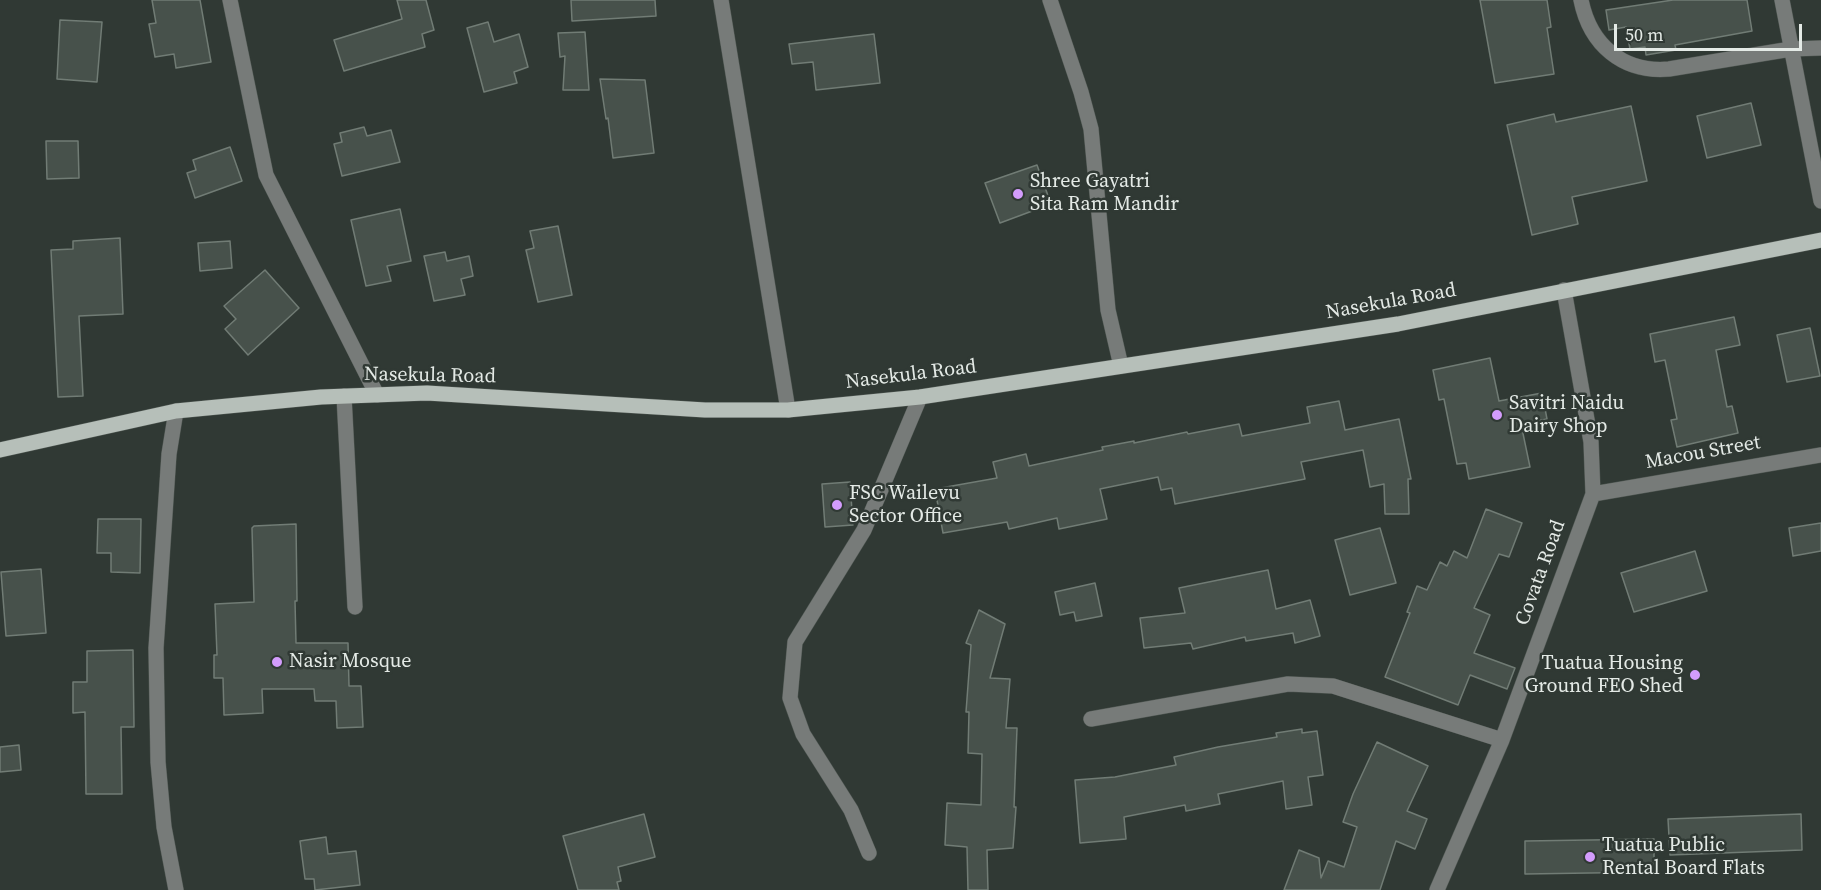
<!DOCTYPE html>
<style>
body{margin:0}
#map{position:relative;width:1821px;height:890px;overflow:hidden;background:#303934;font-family:"Source Serif 4",serif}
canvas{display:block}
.scale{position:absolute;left:1614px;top:24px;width:188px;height:27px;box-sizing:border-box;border:3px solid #e4eae6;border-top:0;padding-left:8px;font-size:18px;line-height:21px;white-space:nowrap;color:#e4eae6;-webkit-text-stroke:4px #303934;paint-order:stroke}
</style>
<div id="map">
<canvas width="1821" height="890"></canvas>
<div class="scale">50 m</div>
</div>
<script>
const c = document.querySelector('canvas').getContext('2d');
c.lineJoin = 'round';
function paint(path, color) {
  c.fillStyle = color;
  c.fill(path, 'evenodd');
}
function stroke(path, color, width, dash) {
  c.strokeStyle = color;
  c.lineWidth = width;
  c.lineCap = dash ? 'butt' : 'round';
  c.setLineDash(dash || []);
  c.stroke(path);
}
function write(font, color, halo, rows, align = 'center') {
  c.font = font + ' "Source Serif 4",serif';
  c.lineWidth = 5;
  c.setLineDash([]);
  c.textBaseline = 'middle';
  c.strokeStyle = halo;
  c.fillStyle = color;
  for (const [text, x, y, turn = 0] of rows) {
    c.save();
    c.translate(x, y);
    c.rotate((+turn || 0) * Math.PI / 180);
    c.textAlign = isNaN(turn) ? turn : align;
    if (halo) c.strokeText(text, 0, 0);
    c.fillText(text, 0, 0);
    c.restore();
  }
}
const building = new Path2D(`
 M 152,0 L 200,0 L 211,62 L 176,68 L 174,54 L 155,57 L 149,24 L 156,23 Z
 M 397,0 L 426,0 L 434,30 L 422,34 L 425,47 L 344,71 L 334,40 L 402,19 Z
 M 571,0 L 655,0 L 656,16 L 572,21 Z
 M 1480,0 L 1547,0 L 1551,27 L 1547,28 L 1554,74 L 1495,83 Z
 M 1673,0 L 1747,0 L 1752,31 L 1675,45 L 1676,50 L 1646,55 L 1645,47 L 1630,49 L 1626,27 L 1609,30 L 1606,10 Z
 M 60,20 L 102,22 L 97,82 L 57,79 Z
 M 488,22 L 494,42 L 519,34 L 528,67 L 514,72 L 517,83 L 484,92 L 467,28 Z
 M 585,32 L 589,90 L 563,90 L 565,56 L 560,57 L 558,33 Z
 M 874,34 L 880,83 L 816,90 L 813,62 L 792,64 L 789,44 Z
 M 600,79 L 645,80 L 654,153 L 613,158 L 608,118 L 606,119 Z
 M 1751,103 L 1761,145 L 1707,158 L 1697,116 Z
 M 1631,106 L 1647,181 L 1572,197 L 1578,224 L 1532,235 L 1507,125 L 1554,114 L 1556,122 Z
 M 364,127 L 367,136 L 391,130 L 400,162 L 342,176 L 334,144 L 342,142 L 340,133 Z
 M 46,141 L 78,141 L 79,178 L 47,179 Z
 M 230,147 L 242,181 L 195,198 L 187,173 L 196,170 L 193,160 Z
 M 1037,165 L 1051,204 L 1000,223 L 985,183 Z
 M 400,209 L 411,261 L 387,266 L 391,281 L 366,286 L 351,220 Z
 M 558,226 L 572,295 L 538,302 L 526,250 L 534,248 L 530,231 Z
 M 120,238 L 123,314 L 79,316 L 83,396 L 58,397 L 51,250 L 73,249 L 73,241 Z
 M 230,241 L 232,268 L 200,271 L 198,243 Z
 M 445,252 L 447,261 L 469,256 L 473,276 L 461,279 L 465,295 L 434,301 L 424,256 Z
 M 265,270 L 299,308 L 248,355 L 225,329 L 236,319 L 224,306 Z
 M 1734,317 L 1740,345 L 1716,350 L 1727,407 L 1732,406 L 1738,433 L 1677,447 L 1671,420 L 1677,419 L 1665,360 L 1655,362 L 1650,334 Z
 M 1810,328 L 1820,376 L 1787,382 L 1777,335 Z
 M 1490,358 L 1499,401 L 1542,393 L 1547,419 L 1521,424 L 1530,467 L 1469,479 L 1466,463 L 1457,464 L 1444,399 L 1439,400 L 1433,370 Z
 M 1339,401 L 1345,430 L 1399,419 L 1411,479 L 1408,479 L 1409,514 L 1385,514 L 1384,484 L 1370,487 L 1363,450 L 1301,462 L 1305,479 L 1175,504 L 1172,488 L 1161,490 L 1158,477 L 1100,489 L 1107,519 L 1059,529 L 1057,518 L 1009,529 L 1007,522 L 943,533 L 935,489 L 997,478 L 993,462 L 1026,454 L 1029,466 L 1103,450 L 1102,447 L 1134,441 L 1134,443 L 1187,432 L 1188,434 L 1239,424 L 1242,436 L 1310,423 L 1307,407 Z
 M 850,482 L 853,525 L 825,527 L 822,484 Z
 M 1486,509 L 1522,523 L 1509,557 L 1499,554 L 1474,608 L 1490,615 L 1474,653 L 1515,668 L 1507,689 L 1470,675 L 1458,705 L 1385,677 L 1410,613 L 1407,612 L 1417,586 L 1427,590 L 1440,562 L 1447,566 L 1454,551 L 1467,558 Z
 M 98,519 L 141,519 L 140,573 L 111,572 L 111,553 L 97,553 Z
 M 1821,523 L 1821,551 L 1793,556 L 1789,528 Z
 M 296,524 L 297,601 L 295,601 L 296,643 L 348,643 L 349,686 L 361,686 L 363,727 L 337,728 L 336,701 L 315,701 L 314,689 L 262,689 L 263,713 L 224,715 L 223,678 L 214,678 L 214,655 L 217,655 L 215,604 L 254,602 L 252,528 L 254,526 Z
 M 1380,528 L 1396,583 L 1350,595 L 1335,540 Z
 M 1695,551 L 1707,591 L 1634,612 L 1621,573 Z
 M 41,569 L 46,633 L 6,636 L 1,572 Z
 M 1268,570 L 1276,609 L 1310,600 L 1320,636 L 1295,643 L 1293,633 L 1246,641 L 1245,637 L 1193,649 L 1191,643 L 1144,648 L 1140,618 L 1185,613 L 1179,588 Z
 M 1095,583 L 1102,616 L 1076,621 L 1074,612 L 1060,615 L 1055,592 Z
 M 979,610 L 1005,624 L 990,678 L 1010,679 L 1006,728 L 1017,728 L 1014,807 L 1016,807 L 1013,848 L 987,850 L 988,890 L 968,890 L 967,847 L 945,845 L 947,803 L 981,805 L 982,754 L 968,753 L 969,712 L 966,712 L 971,645 L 966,643 Z
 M 133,650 L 134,727 L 121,727 L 122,794 L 86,794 L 85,712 L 73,713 L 73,682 L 87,682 L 87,651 Z
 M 1302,729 L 1302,733 L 1317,731 L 1323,775 L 1308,777 L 1312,805 L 1286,809 L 1283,781 L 1218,794 L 1220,804 L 1186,811 L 1185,805 L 1124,817 L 1126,839 L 1080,843 L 1075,780 L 1115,777 L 1176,765 L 1174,757 L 1218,747 L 1277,737 L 1276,733 Z
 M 1377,742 L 1428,766 L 1407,811 L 1427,819 L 1415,849 L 1396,841 L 1380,890 L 1284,890 L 1299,850 L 1319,858 L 1321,878 L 1328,861 L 1344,867 L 1357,827 L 1343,822 L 1353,794 Z
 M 19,745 L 21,770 L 0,772 L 0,747 Z
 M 644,814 L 655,857 L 618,867 L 621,881 L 617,882 L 619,890 L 578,890 L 563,836 Z
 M 1801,814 L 1802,850 L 1670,855 L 1668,819 Z
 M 326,837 L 328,854 L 356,851 L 360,885 L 315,890 L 314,879 L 305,879 L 300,841 Z
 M 1654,839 L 1654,872 L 1525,874 L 1525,841 Z`);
const minor = new Path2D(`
 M 230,0 L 266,175 L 377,395
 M 721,0 L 788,410
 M 1050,0 L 1081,92 L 1091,129 L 1108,310 L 1121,366
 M 1581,0 C 1590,45 1623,73 1669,69 L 1791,49 L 1821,48
 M 1782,0 L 1821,201
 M 344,396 L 355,607
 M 176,411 L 169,454 L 156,648 L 158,762 L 164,827 L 176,890
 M 1593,494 L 1821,455
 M 1091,719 L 1288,684 L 1333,686 L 1502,740
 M 869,853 L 851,810 L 803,734 L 790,698 L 795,642 L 864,530 L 920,397
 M 1437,890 L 1502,740 L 1593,494 L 1591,442 L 1564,290`);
const major = new Path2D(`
 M 0,450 L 176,411 L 321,397 L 427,393 L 705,410 L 788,410 L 920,397 L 1398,324 L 1821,240`);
const markers = [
 [1018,194,6,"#d39cfc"],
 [1497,415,6,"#d39cfc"],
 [837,505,6,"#d39cfc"],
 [277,662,6,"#d39cfc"],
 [1695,675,6,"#d39cfc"],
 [1590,857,6,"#d39cfc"]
];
const poiNames = [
 ["Shree Gayatri",1030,182],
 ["Sita Ram Mandir",1030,205],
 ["Savitri Naidu",1509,404],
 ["Dairy Shop",1509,427],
 ["FSC Wailevu",849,494],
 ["Sector Office",849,517],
 ["Nasir Mosque",289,662],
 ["Tuatua Housing",1683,664,"right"],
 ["Ground FEO Shed",1683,687,"right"],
 ["Tuatua Public",1602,846],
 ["Rental Board Flats",1602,869]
];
const streetNames = [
 ["Nasekula Road",1391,302,-10],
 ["Nasekula Road",911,375,-7],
 ["Nasekula Road",430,376,1],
 ["Macou Street",1703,453,-10],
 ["Covata Road",1541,573,-70]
];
paint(building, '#47514b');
stroke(building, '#717c75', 1.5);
stroke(minor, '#4d5550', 16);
stroke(major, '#4d5550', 16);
stroke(minor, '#777b79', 15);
stroke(major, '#b6bfb9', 15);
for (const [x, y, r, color] of markers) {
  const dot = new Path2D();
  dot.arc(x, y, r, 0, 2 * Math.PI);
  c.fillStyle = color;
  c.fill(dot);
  stroke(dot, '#303934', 2);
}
write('20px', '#e4eae6', '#303934', poiNames, 'left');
write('20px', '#e4eae6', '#303934', streetNames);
</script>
